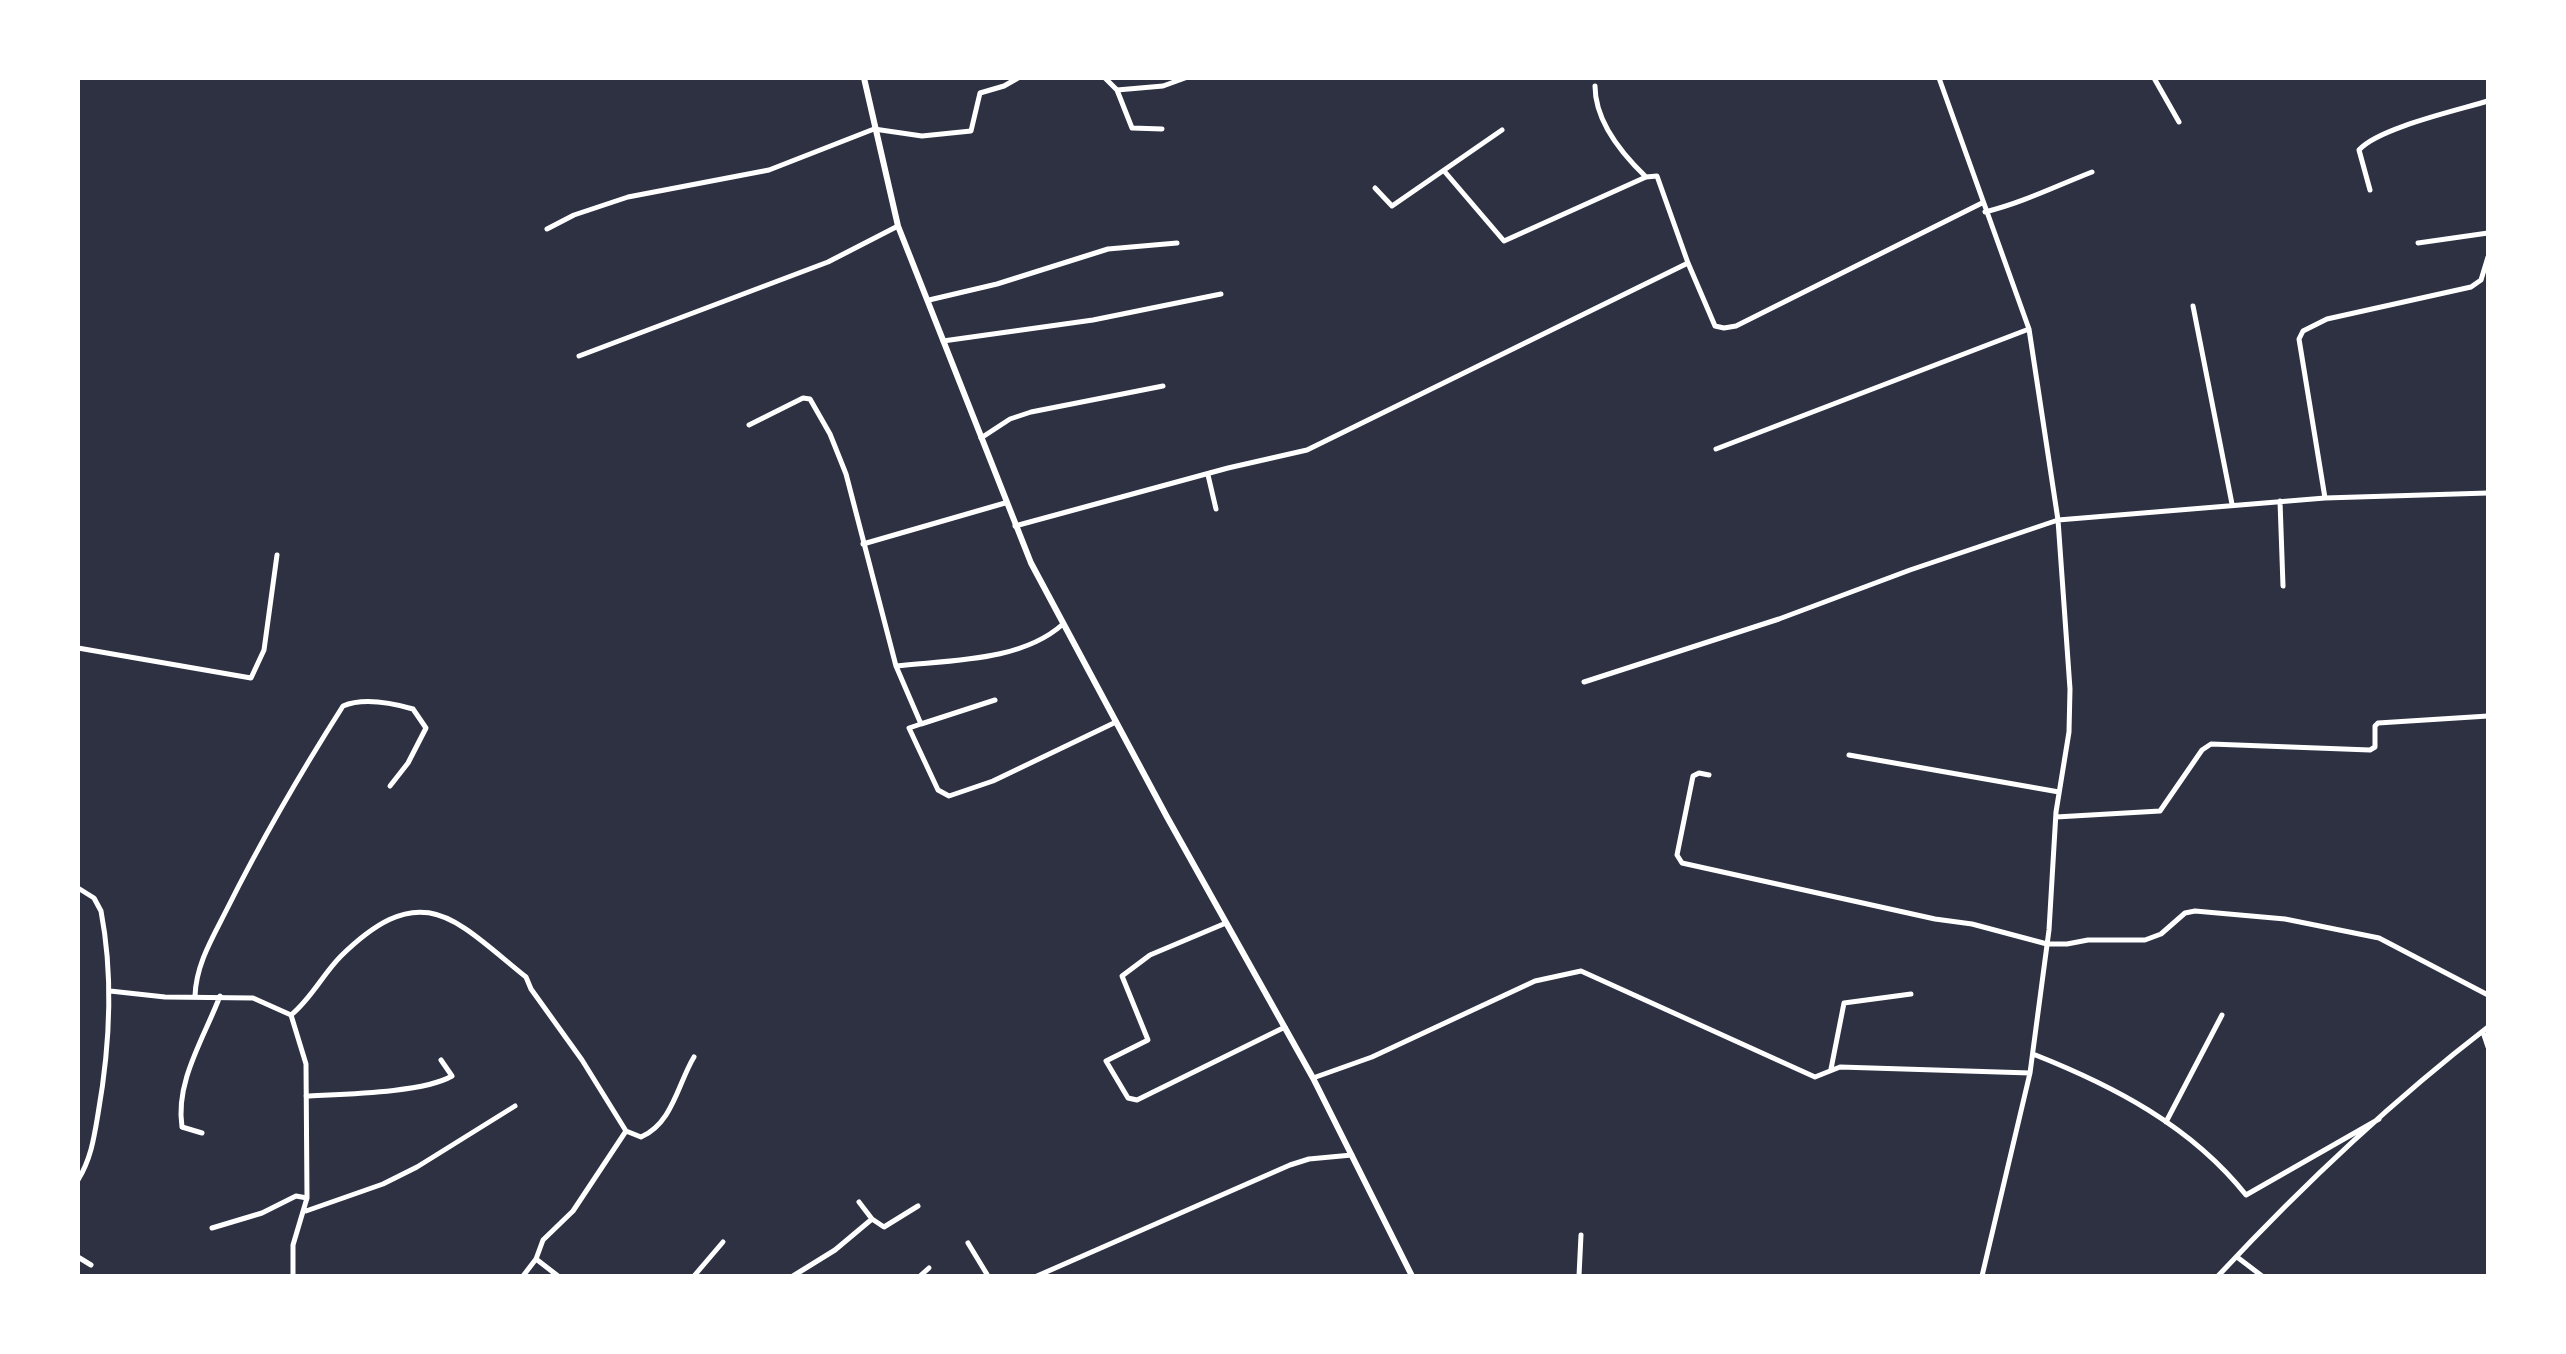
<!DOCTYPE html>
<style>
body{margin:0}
#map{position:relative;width:2566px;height:1354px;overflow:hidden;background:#2d3142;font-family:"Open Sans",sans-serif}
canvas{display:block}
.frame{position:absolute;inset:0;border:80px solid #fff;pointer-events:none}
</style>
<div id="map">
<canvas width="2566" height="1354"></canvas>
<div class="frame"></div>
</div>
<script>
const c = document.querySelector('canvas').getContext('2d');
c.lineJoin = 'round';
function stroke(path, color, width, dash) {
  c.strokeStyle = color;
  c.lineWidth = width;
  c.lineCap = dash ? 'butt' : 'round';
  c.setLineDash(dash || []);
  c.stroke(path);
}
const minor = new Path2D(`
 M 1105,78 L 1117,90 L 1163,86 L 1185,78
 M 1939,78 L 2029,329 L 2058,520 L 2070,689 L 2069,732 L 2056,812 L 2049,930 L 2030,1073 L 1982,1276
 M 2154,78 L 2179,122
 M 1595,86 C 1595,121 1622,154 1646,177
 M 1117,90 L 1132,128 L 1162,129
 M 1445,172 L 1504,241 L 1646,177 L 1657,176 L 1688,263 L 1715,326 L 1724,328 L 1736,326 L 1982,203
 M 1375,188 L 1392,206 L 1502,130
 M 2370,190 L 2359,150 C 2378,128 2459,110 2488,101
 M 1985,212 C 2022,203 2056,186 2092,172
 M 547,229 L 574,215 L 628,197 L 769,170 L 874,129 L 922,136 L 971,131 L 980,93 L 1004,86 L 1018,78
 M 2418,243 L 2488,233
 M 929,300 L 997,284 L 1108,249 L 1177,243
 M 2193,306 L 2232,504
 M 943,341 L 1093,320 L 1221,294
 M 579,356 L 828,262 L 898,226
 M 749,425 L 803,398 L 810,399 L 830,434 L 846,474 L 896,666 C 949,660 1021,662 1063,624
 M 981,438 L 1010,419 L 1031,412 L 1163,386
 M 1716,449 L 2029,329
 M 1208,475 L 1216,509
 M 2325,498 L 2299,339 L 2303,331 L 2327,319 L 2471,287 L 2481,280 L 2488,257
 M 2280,501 L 2283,586
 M 1015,526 L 1228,468 L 1307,450 L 1688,263
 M 863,544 L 1005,503
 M 78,648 L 251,678 L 264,650 L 277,555
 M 896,666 L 921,724 L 995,700
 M 1584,682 L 1779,619 L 1910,570 L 2058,520 L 2325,498 L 2488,493
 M 921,724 L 909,728 L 938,790 L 949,796 L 993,781 L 1116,722
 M 1849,755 L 2059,792
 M 1709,775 L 1699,773 L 1693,776 L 1677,855 L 1682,863 L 1935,919 L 1972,924 L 2047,944 L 2067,944 L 2088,940 L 2145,940 L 2161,934 L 2185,913 L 2195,911 L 2285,919 L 2379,938 L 2488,995
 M 2056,817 L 2160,811 L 2202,750 L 2211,744 L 2370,750 L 2375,747 L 2375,726 L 2378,723 L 2488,716
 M 78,888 L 94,898 L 101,911 C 114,979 110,1046 98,1114 C 94,1138 91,1159 78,1180
 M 1226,923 L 1150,955 L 1122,976 L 1148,1040 L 1106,1061 L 1128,1098 L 1137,1100 L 1285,1027
 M 110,991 L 165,997 L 253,998 L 291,1015 C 311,999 323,974 341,956 C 423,876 454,919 526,977 L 531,989 L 582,1060 L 626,1131 L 573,1211 L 543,1240 L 536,1259 L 523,1276
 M 195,996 C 196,964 213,937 227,909 C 262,839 301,772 343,706 C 364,697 392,703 413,709 L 426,728 L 408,763 L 390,786
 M 291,1015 L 306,1064 L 307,1198
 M 2483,1032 L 2488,1047
 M 2033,1054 C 2114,1086 2191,1126 2246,1195 L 2379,1119
 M 1831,1069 L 1844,1003 L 1911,994
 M 1313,1078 L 1372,1057 L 1535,981 L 1581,971 L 1815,1077 L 1840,1067 L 2030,1073
 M 306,1096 C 343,1094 423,1093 452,1076 L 441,1060
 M 2166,1122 L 2222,1015
 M 626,1131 L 641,1137 C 673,1123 678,1083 694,1057
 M 202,1133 L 182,1127 C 175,1082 204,1038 220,996
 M 859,1202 L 872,1219 L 884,1227 L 918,1206
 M 306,1211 L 383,1184 L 417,1167 L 515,1106
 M 212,1228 L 262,1213 L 296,1196 L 307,1198 L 293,1245 L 293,1276
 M 968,1243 L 988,1276
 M 78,1257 L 91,1265
 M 2237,1257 L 2262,1276
 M 536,1259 L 558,1276
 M 694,1276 L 723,1242
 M 793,1276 L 835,1250 L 872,1219
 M 920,1276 L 929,1268
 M 1037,1276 L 1290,1165 L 1309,1159 L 1352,1155
 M 1579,1276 L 1581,1235
 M 2218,1276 C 2301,1187 2392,1101 2488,1027`);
const tertiary = new Path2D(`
 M 864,78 L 898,226 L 1031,563 L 1167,817 L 1313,1078 L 1412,1276`);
stroke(minor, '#fff', 5);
stroke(tertiary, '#fff', 6);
</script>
